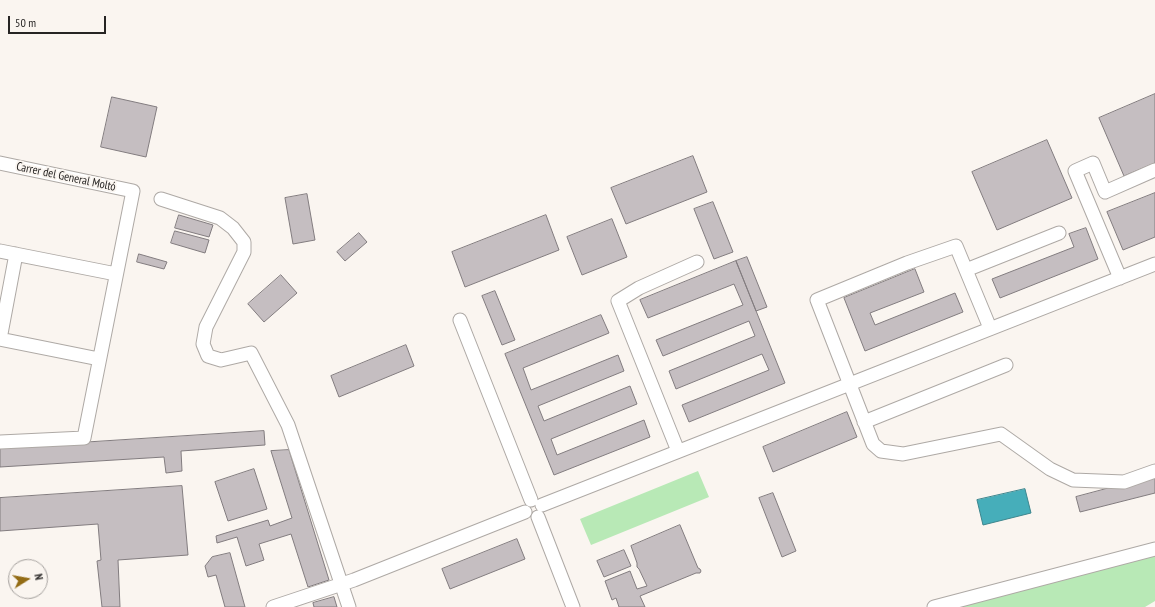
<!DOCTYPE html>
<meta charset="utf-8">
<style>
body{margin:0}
#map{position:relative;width:1155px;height:607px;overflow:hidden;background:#faf5f0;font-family:"PT Sans Narrow",sans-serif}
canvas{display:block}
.north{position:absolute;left:8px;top:559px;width:40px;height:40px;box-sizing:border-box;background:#faf5f0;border:1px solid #a5a19e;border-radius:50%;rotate:79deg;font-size:11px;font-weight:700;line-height:16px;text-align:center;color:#262423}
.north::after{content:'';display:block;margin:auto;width:14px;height:18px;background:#936c15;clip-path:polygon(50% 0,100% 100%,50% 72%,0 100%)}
.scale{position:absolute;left:8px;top:16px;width:98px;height:18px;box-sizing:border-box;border:2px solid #262423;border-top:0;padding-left:5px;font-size:12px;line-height:14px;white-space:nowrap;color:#262423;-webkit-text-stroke:3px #faf5f0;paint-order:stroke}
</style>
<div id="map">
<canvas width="1155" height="607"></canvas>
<div class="north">N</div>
<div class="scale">50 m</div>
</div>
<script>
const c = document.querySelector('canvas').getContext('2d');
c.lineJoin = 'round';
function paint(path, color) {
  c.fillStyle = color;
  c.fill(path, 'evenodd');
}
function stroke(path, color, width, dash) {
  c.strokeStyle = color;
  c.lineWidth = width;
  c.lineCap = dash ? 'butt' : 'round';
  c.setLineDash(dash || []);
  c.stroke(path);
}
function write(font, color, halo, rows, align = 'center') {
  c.font = font + ' "PT Sans Narrow",sans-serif';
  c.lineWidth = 3.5;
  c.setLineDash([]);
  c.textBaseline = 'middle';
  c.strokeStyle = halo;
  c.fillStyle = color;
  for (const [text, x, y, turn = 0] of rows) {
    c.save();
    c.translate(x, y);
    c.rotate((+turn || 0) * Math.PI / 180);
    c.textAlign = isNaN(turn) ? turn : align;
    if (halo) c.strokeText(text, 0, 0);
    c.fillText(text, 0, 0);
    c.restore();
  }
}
const green = new Path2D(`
 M 698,471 L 709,497 L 591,545 L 580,519 Z
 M 1155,555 L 1155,601 L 1145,607 L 956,607 Z`);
const water = new Path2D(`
 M 1025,489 L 1031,513 L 983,525 L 977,500 Z`);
const building = new Path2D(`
 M 1155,94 L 1155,163 L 1124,176 L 1099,118 Z
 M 112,97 L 157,107 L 146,157 L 101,147 Z
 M 1047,140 L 1072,198 L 997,230 L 972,172 Z
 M 693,156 L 707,192 L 626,224 L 611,188 Z
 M 1155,193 L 1155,237 L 1123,250 L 1107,212 Z
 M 307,194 L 315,240 L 293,244 L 285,198 Z
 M 713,202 L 733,252 L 714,259 L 694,209 Z
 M 179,215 L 213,225 L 209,237 L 175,228 Z
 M 546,215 L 559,250 L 465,287 L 452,252 Z
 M 612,219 L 627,257 L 582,275 L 567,237 Z
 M 1086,228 L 1098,259 L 1000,298 L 992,279 L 1074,247 L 1069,234 Z
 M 175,231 L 209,240 L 205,253 L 171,243 Z
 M 359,233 L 367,242 L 345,261 L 337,252 Z
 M 139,254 L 167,262 L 164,269 L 137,262 Z
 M 747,257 L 767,307 L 756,311 L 736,261 Z
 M 736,261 L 785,383 L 689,422 L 682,405 L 769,370 L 762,354 L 676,389 L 669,371 L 755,336 L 749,321 L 663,356 L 656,340 L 743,305 L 734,284 L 648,318 L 640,300 Z
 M 915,269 L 924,292 L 870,313 L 875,325 L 955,293 L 963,312 L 865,351 L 844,298 Z
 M 281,275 L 297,293 L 264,322 L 248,304 Z
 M 495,291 L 515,340 L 502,345 L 482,296 Z
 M 601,315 L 609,333 L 523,368 L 531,390 L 618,355 L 624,371 L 538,406 L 544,421 L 630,386 L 637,404 L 551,439 L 557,455 L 644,420 L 650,437 L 554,475 L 505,354 Z
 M 406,345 L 414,366 L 339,397 L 331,376 Z
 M 847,412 L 857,437 L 773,472 L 763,447 Z
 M 264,431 L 265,445 L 181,451 L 182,471 L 166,473 L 164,457 L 0,467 L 0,448 Z
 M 289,450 L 329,580 L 308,587 L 291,534 L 259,544 L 264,560 L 246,566 L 237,537 L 217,543 L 216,536 L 268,520 L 270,526 L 292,518 L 271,451 Z
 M 254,469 L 267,509 L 228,521 L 215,482 Z
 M 1155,476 L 1155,493 L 1080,512 L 1076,497 Z
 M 182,486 L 188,555 L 118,560 L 120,607 L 102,607 L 97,561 L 101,560 L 98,524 L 0,531 L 0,498 Z
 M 773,493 L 796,551 L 782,557 L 759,498 Z
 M 680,525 L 698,568 L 700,569 L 701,571 L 700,573 L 696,573 L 640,596 L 645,607 L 619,607 L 616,598 L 612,600 L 605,581 L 630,571 L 637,589 L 647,586 L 639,569 L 637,567 L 637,563 L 631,546 Z
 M 517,539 L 525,559 L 450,589 L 442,569 Z
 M 624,550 L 631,566 L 604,577 L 597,561 Z
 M 230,553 L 245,607 L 225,607 L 216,575 L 208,577 L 205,566 L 212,557 Z
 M 334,597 L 337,607 L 314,607 L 313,603 Z`);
const minor = new Path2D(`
 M 0,163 L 133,191 L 84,438 L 0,442
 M 161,199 L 220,218 L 233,228 L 244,242 L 244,252 L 206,327 L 203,344 L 208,356 L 221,360 L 251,353 L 288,425 L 349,607
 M 0,251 L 116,274
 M 966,270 L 1059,233
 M 1120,278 L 1075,171 L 1093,163 L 1105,192 L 1155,170
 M 460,320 L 531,500
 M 990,328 L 956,246 L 907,263 L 817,300 L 873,444 L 881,451 L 903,454 L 1001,434 L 1050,469 L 1073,480 L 1124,482 L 1155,471
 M 0,339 L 99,359
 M 0,339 L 16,254
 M 864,422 L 1006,365
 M 678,451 L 618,301 L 639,288 L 697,262
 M 542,505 L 1155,264
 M 538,517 L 573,607
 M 273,607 L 354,580 L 525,512
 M 934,607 L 1155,549`);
const streetNames = [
 ["Carrer del General Moltó",66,177,12]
];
paint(green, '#b8e9b6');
paint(water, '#46aeba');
stroke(water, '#3c858d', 1);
paint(building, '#c5bec1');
stroke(building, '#827c7f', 1);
stroke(minor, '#aea9a5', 15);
stroke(minor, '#fff', 13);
write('12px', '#262423', '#faf5f0', streetNames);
</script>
